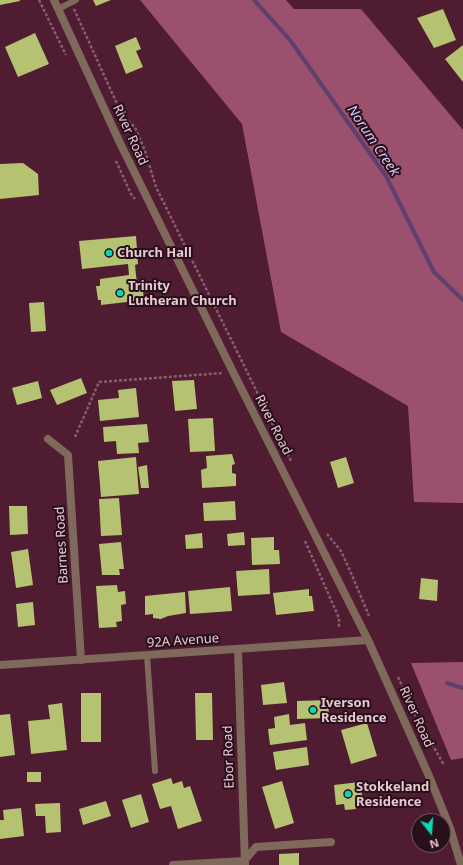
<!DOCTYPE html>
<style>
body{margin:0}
#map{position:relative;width:463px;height:865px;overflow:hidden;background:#4f1c32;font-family:"Noto Sans",sans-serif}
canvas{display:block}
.north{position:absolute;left:411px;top:813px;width:40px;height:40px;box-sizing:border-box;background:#271019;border:1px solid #755a63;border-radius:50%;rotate:163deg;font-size:11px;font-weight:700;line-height:16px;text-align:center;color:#eac8d3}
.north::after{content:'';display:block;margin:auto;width:14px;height:18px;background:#0ed5b4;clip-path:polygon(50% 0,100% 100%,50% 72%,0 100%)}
</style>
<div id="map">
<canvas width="463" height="865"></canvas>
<div class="north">N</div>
</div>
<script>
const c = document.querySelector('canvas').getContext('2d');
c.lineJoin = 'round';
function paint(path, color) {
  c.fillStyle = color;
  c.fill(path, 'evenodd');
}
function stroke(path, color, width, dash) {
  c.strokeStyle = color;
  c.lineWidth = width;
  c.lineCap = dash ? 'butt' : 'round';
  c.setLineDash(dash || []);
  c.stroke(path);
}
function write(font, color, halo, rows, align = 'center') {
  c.font = font + ' "Noto Sans",sans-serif';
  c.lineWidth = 4;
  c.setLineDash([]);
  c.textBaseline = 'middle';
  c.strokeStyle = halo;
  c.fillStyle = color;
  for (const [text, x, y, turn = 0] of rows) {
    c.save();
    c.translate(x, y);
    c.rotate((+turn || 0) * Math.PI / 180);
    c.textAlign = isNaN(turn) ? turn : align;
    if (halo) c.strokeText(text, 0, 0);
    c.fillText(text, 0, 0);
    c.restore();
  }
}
const forest = new Path2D(`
 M 140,0 L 286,0 L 294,9 L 361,9 L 463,130 L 463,503 L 414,502 L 408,406 L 281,332 L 242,124 Z
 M 463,662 L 463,758 L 451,760 L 411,663 Z`);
const stream = new Path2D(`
 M 254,0 L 290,40 L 386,176 L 434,272 L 463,300
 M 447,683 L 463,688`);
const building = new Path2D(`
 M 0,0 L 20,0 L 20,1 L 0,5 Z
 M 93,0 L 111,0 L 96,6 Z
 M 443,9 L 456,40 L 434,48 L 417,18 Z
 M 35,33 L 49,64 L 18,77 L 5,47 Z
 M 136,37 L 141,49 L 136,51 L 143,67 L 126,74 L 115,46 Z
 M 463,45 L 463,82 L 445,59 Z
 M 23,163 L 38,174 L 39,195 L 0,199 L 0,164 Z
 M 136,236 L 138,264 L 135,265 L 136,275 L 137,282 L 142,282 L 144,300 L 101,305 L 101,300 L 98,300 L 96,286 L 100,286 L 100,279 L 129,275 L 128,264 L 82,269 L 79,241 Z
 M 44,302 L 46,331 L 31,332 L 29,303 Z
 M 81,378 L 87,393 L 57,405 L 50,390 Z
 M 194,380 L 197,409 L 175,411 L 172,381 Z
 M 38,381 L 42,398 L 17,405 L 12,388 Z
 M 136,388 L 139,417 L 100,421 L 98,400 L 119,398 L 118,390 Z
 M 213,418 L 215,451 L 190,452 L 188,419 Z
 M 147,424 L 149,442 L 138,443 L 139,453 L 117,454 L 116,441 L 104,442 L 103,427 Z
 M 232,454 L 235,464 L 232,465 L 232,473 L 236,474 L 236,486 L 202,488 L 201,470 L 207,468 L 206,456 Z
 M 136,457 L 139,494 L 101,497 L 98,461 Z
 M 346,457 L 354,483 L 338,488 L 330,462 Z
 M 147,465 L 149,488 L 141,488 L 138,467 Z
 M 119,498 L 122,535 L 101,536 L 99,499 Z
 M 235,501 L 236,520 L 204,521 L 203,503 Z
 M 9,506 L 27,506 L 28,534 L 10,535 Z
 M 244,532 L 245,545 L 228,546 L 227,534 Z
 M 202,533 L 203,548 L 186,549 L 185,535 Z
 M 274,537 L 274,550 L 279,550 L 280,564 L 252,565 L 251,538 Z
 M 121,542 L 124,569 L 119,569 L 120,575 L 102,575 L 99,544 Z
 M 28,549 L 33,585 L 16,588 L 11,552 Z
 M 269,569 L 270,594 L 238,596 L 236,571 Z
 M 421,578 L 438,580 L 437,601 L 419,599 Z
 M 117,585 L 118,592 L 125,591 L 126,604 L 121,605 L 122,621 L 116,622 L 117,627 L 99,628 L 96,586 Z
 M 230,587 L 232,611 L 190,614 L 188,591 Z
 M 309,589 L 309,596 L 312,596 L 314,611 L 276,615 L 273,593 Z
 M 185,592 L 186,613 L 168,616 L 161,619 L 153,618 L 153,614 L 145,615 L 145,596 Z
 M 33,602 L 35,625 L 18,627 L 16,604 Z
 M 284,682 L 287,703 L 263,705 L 261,685 Z
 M 81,693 L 101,693 L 101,742 L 81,742 Z
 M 195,693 L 212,693 L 213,740 L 196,740 Z
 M 328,700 L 329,718 L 297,719 L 297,701 Z
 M 62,703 L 67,750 L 31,754 L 28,721 L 50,719 L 48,705 Z
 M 10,714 L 15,755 L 0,757 L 0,715 Z
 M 289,714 L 290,725 L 305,723 L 307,740 L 270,745 L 268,729 L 275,728 L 274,717 Z
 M 367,723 L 377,756 L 351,764 L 341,730 Z
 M 307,747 L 309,765 L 276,770 L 273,752 Z
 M 27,772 L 41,772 L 41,782 L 27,782 Z
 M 171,778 L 173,784 L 182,781 L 184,788 L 190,786 L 202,821 L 178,829 L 171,806 L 160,809 L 152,784 Z
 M 282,781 L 294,823 L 275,829 L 262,787 Z
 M 360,782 L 363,802 L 355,803 L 356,809 L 345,810 L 344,804 L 336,805 L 334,785 Z
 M 141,794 L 149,822 L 131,828 L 122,800 Z
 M 106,801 L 111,816 L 83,825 L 79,809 Z
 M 60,803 L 61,832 L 46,833 L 45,816 L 36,816 L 35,804 Z
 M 21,808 L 24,836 L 0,839 L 0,820 L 4,820 L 3,810 Z
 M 299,853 L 299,865 L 279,865 L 279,854 Z`);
const path = new Path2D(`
 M 39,0 L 66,55
 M 74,9 L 123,117 L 135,127 L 145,151 L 156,187 L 291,461
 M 116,161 L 131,194 L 135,199
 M 75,437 L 99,382 L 223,373
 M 327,534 L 341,551 L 351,573 L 369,616
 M 305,541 L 339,618 L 339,628
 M 398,677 L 416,716 L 444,765`);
const service = new Path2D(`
 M 58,9 L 76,0
 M 147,655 L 155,771`);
const minor = new Path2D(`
 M 48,439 L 68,455 L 81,660
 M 238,649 L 245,865
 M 173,865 L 244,861 L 256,847 L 331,842`);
const tertiary = new Path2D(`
 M 54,0 L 120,143 L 233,372 L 368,640 L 429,776 L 450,828 L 461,865
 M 0,665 L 368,640`);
const markers = [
 [109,253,4,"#0ed5b4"],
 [120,293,4,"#0ed5b4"],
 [313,710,4,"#0ed5b4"],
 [348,794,4,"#0ed5b4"]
];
const streetNames = [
 ["River Road",130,135,65],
 ["River Road",273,425,63],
 ["Barnes Road",62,545,-93],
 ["92A Avenue",183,641,-4],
 ["River Road",416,717,66],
 ["Ebor Road",229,757,-92]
];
const poiNames = [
 ["Church Hall",117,253],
 ["Trinity",128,286],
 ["Lutheran Church",128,301],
 ["Iverson",321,703],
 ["Residence",321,718],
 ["Stokkeland",356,787],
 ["Residence",356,802]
];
const waterNames = [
 ["Norum Creek",373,141,56]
];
paint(forest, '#9b506e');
stroke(stream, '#5d406e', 4);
paint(building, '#b5c272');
stroke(path, '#8a5d6f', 2.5, [3, 2]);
stroke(service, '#7f695a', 6);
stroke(minor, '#7f695a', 8);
stroke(tertiary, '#7f695a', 8);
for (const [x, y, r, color] of markers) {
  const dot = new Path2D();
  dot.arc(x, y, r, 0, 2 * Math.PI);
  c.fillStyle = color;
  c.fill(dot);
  stroke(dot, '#271019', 1.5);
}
write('13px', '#eac8d3', '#271019', streetNames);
write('bold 13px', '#eac8d3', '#271019', poiNames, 'left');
write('italic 14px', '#d4c5ff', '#271019', waterNames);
</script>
